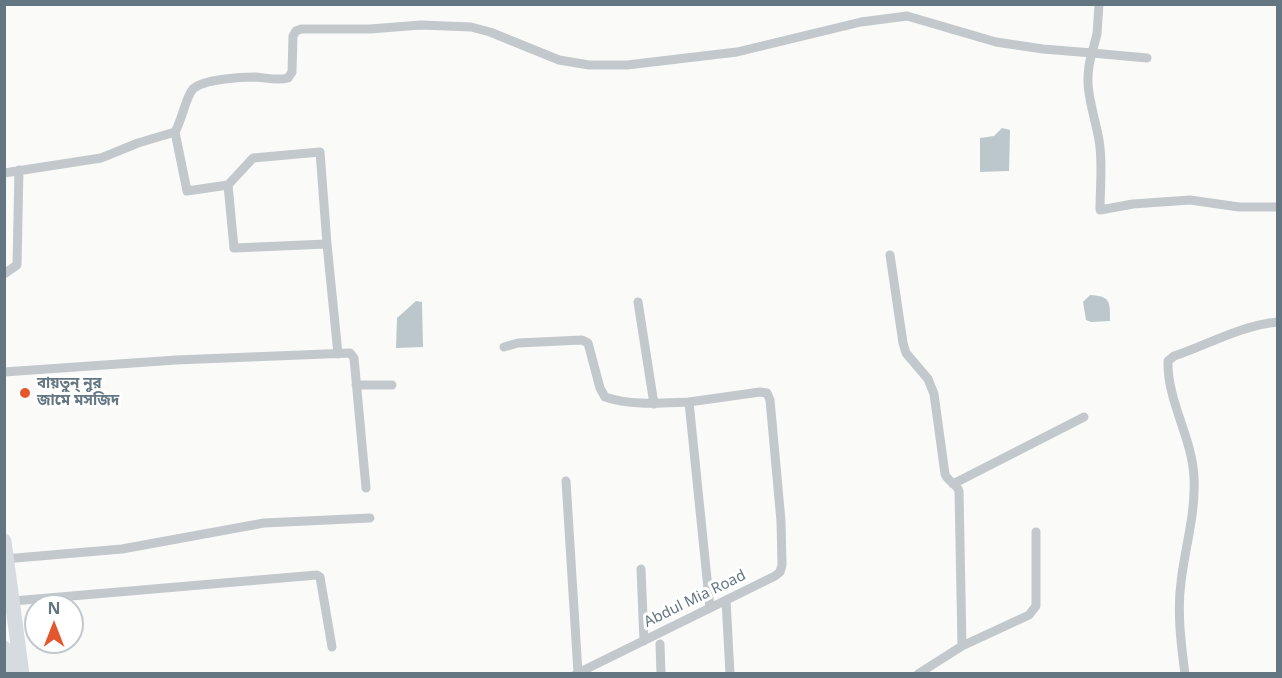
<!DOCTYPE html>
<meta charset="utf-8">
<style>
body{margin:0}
#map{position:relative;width:1282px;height:678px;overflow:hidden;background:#fafaf8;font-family:"Noto Sans",sans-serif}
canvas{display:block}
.frame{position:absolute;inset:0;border:6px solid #657683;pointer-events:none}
.north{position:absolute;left:24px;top:594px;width:60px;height:60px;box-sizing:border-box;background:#fff;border:2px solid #c1c8cd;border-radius:50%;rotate:0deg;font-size:16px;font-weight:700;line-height:24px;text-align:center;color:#657683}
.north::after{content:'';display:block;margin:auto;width:21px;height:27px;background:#e4572e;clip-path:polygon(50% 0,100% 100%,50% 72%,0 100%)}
</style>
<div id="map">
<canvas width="1282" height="678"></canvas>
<div class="frame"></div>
<div class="north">N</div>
</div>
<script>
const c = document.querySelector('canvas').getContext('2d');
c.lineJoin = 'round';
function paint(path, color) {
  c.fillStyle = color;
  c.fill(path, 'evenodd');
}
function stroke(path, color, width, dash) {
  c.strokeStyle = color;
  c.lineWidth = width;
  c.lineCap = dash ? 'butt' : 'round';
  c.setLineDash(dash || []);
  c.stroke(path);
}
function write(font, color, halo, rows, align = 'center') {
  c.font = font + ' "Noto Sans","Noto Sans Bengali",sans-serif';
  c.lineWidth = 6;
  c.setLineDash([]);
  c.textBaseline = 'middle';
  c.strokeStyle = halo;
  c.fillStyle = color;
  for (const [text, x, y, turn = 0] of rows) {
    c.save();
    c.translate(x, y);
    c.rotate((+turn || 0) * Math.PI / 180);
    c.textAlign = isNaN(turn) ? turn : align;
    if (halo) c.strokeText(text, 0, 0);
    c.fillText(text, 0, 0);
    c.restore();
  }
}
const water = new Path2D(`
 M 1002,128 L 1010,130 L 1009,171 L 980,172 L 980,138 L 994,136 Z
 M 1090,295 C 1111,296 1110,302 1110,321 L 1091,322 L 1086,320 L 1083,302 Z
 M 416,301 L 422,302 L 423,347 L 396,348 L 397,318 Z`);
const minor = new Path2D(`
 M 1147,58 L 1092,53 C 1082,86 1093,107 1099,140 C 1103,162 1100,187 1100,210 L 1133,204 L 1190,200 L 1239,207 L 1278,207
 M 175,132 L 187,191 L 228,185 L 234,248 L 327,244 L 338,354
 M 4,173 L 101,158 L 138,143 L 175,132 C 182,120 186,96 193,89 C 203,79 242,77 256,77 C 268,78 277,81 288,78 L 292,72 L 293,36 L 296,31 L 301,29 L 370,29 L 421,25 L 471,27 L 490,32 L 559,60 L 589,65 L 627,65 L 737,52 L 861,22 L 907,16 L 996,42 L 1043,49 L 1092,53 L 1097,34 L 1099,4
 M 228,185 L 253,158 L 320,152 L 327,244
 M 890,255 L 903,343 L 906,353 L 928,379 L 934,394 L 945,474 C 948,482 956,483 959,491 L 962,646 L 918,674
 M 4,274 L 17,265 L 19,170
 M 638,302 L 654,404
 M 504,347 L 518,343 L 582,340 L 588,343 L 600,388 L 605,397 C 632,406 661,403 689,402 L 710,608
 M 4,372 L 176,360 L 350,353 L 354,358 L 366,488
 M 356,385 L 392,385
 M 566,481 L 578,673
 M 953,484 L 1084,417
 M 4,559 L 122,549 L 264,523 L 370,518
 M 641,569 L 644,641
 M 726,600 L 730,674
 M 13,601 L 317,575 L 320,577 L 332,647
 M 660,644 L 661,674
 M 962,646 L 1029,615 L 1036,606 L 1036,532
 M 576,674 L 775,576 L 780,572 L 782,565 L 781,521 L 770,400 L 767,393 L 760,392 L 689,402
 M 1185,674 C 1181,644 1177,611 1181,582 C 1185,547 1196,513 1194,477 C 1192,437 1167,401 1168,361 L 1174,356 C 1207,345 1242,325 1278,322`);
const trunk = new Path2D(`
 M 4,541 L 22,674
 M 4,648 L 8,674`);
const markers = [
 [25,393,6,"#e4572e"]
];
const poiNames = [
 ["বায়তুন্ নুর",37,384],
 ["জামে মসজিদ",37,401]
];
const streetNames = [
 ["Abdul Mia Road",695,599,-26]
];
paint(water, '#bbc7cb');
stroke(minor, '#c3c8cc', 9);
stroke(trunk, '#d6dbdf', 15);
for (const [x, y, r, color] of markers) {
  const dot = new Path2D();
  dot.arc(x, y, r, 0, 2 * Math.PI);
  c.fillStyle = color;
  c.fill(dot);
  stroke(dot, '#fff', 2);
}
write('bold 15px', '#657683', '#fff', poiNames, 'left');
write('15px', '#657683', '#fff', streetNames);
</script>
